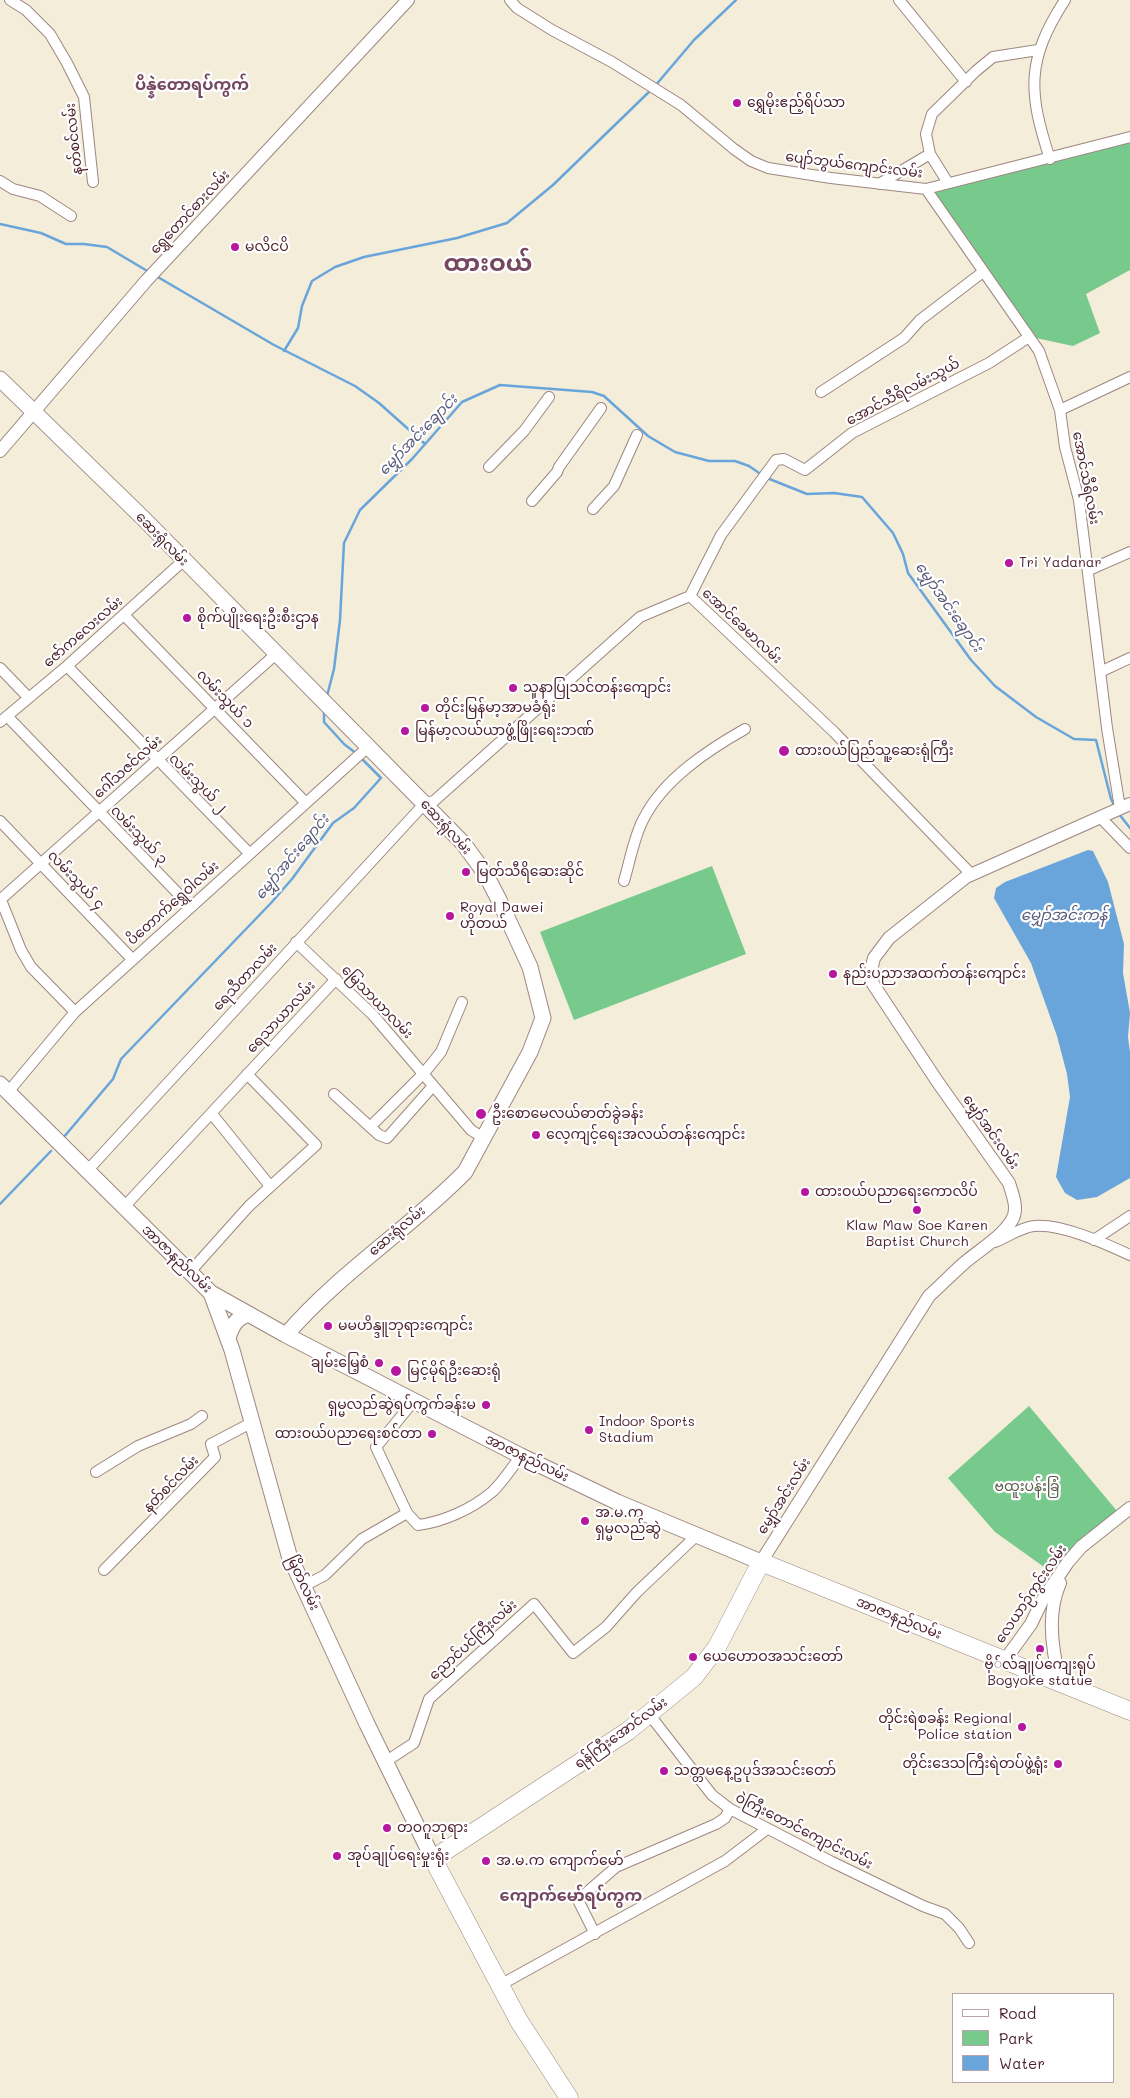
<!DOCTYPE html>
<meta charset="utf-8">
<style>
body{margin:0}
#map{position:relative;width:1130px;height:2098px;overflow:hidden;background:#f3edd9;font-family:Mali,sans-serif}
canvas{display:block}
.legend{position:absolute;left:952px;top:1993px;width:162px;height:90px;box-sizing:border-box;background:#fff;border:1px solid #b7a5aa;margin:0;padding:6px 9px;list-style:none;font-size:15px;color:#4a1f2b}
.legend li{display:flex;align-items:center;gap:10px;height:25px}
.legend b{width:25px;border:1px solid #b7a5aa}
</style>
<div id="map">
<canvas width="1130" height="2098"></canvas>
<ul class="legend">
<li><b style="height:6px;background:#fff"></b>Road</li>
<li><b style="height:14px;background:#78ca8c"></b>Park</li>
<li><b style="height:14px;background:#69a5da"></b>Water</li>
</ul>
</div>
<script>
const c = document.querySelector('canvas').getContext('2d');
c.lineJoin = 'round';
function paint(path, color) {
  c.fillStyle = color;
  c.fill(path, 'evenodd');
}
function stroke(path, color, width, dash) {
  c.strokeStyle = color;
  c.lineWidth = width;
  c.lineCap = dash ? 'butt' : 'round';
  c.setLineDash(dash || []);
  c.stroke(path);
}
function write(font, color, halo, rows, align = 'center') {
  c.font = font + ' Mali,"Noto Sans Myanmar",sans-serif';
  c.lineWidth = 4.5;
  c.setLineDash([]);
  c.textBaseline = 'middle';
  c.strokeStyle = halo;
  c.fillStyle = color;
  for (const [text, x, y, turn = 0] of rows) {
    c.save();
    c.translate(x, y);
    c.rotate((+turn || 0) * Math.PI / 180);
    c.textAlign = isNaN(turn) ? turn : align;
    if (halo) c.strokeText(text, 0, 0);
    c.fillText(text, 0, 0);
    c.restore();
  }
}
const green = new Path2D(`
 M 1130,142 L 1130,270 L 1086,294 L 1100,333 L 1073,346 L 1036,338 L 934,191 Z
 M 712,866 L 746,954 L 574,1020 L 540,932 Z
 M 1029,1406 L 1117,1511 L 1051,1572 L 995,1532 L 948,1478 Z`);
const water = new Path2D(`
 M 1088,850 L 1093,851 L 1108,882 L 1124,944 L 1123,973 L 1130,1013 L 1128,1037 L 1130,1052 L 1130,1178 L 1097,1197 L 1077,1200 L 1065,1193 L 1056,1177 L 1070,1097 L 1067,1074 L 1057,1036 L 1031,963 L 994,898 L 996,888 L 1005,882 Z`);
const stream = new Path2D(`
 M 655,86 L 694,40 L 736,0
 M 0,224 L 41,233 L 66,244 L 84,244 L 107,247 L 149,272
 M 156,276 L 274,345 L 355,386 L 379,403 L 425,444
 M 284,351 L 298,328 L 302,306 L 312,281 L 335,267 L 364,257 L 457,238 L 507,223 L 553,185 L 651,90
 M 767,478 L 807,494 L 834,493 L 862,497 L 893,533 L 903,554 L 908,573 L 971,660 L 995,686 L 1036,717 L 1074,739 L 1096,740 L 1111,799 L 1115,807
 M 327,696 L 334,669 L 340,620 L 344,543 L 360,510 L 412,459 L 462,402 L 500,385 L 592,392 L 604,396 L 648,436 L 675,452 L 709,461 L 735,461 L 749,466 L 762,475
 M 324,709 L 324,722 L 344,744 L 357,754
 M 1119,814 L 1130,828
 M 63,1138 L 113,1079 L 121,1059 L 271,903 L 292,879 L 333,823 L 354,808 L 381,778 L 361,758
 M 0,1204 L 51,1151`);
const minor = new Path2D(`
 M 10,0 L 26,10 L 50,34 L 67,63 L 84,97 L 93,182
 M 510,0 L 517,8 L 552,30 L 612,62 L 681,105 L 734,149 L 751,161 L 768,168 L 831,178 L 926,189 L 1130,137
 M 899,0 L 966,82
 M 930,154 L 948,183
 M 1050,159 C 1028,92 1026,60 1065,0
 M 0,181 L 13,189 L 40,196 L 71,216
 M 879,184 L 930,154 L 926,134 L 932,114 L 976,71 L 993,57 L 1038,50
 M 926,189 L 1039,351 L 1060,410 L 1065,447 L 1079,500 L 1107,728 L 1120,808
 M 821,392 L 904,338 L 920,320 L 983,272
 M 1060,410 L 1130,377
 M 489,467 L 524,431 L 549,397
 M 532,501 L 557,472 L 559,467 L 601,408
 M 593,509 L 614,486 L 637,435
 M 1089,570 L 1130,552
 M 690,596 L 721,535 L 776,460 L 784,459 L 805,470 L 852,433 L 989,363 L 1029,337
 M 124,615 L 305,802
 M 67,666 L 249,853
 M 0,668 L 28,697
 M 1100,672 L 1130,658
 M 7,716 L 191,907
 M 0,722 L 67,666 L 183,561
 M 1100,817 L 1130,848
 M 0,821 L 132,959
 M 624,881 C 630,861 634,836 644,818 C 664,779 708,750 745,729
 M 0,900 L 276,654
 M 1,900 L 21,950 L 31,967 L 75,1012
 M 296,942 L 373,1015 L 471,1130 L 485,1139
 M 8,1092 L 75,1012 L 368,747
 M 334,1094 L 379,1135 L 387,1138 L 433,1086
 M 212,1114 L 270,1186
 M 370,1127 L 424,1073 L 441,1052 L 462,1002
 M 87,1171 L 425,803 L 434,801 L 640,617 L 690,596 L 834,732 L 971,874
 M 124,1207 L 336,979
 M 1094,1240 L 1130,1216
 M 995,1242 C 1007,1237 1022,1227 1034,1226 C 1061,1223 1106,1244 1130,1255
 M 189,1273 L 249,1206 L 316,1145 L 247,1074
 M 96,1472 L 138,1446 L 191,1424 L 202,1416
 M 407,1513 L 376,1447 L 413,1402
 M 104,1570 L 215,1457 L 211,1444 L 251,1423
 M 304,1586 L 325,1575 L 362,1539 L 407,1513 L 418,1525 C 443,1522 472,1509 492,1492 C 503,1482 512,1467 521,1456
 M 649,1714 L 712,1795 L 730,1809 L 832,1862 L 923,1906 L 945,1914 L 959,1928 L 969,1943
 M 385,1762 L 414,1743 L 429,1699 L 534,1604 L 573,1653 L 606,1627 L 637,1592 L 697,1535
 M 595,1934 L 578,1900 L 616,1867 L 716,1824 L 725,1818 L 730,1809
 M 500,1985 L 725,1861 L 767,1829`);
const tertiary = new Path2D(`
 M 0,451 L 146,281 L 408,0
 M 761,1562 L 929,1296 C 941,1285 952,1274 963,1264 C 979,1250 1001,1238 1012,1220 C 1019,1209 1012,1193 1009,1183 L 937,1081 L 873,984 L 871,970 L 874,958 L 889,938 L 966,877 L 1130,804
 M 1060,1583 C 1046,1614 1052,1652 1061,1684
 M 1005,1660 L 1031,1624 L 1043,1599 L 1068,1562 L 1081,1547 L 1130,1508`);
const secondary = new Path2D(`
 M 0,379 L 144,519 L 463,843 L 485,873 L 499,900 L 530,967 L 543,1018 L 530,1052 L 465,1172 C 408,1230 339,1273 286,1335
 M 0,1084 L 211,1293 L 286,1335 L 521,1456 L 617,1502 L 761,1562
 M 211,1293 L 232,1350 L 289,1555 L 367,1724 L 433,1859
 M 228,1338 C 232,1326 235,1319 248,1314`);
const trunk = new Path2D(`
 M 569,2098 L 519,2021 L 433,1859 L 628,1731 L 694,1677 L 717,1647 L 761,1562 L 1130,1711`);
const markers = [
 [737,103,5,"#b5179e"],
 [235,247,5,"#b5179e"],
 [1009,563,5,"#b5179e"],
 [187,618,5,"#b5179e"],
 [513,688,5,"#b5179e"],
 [425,708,5,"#b5179e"],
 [405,731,5,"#b5179e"],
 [784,751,6,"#b5179e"],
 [466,872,5,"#b5179e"],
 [450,916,5,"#b5179e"],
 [833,974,5,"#b5179e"],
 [481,1114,6,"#b5179e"],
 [536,1135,5,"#b5179e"],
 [805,1192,5,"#b5179e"],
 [917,1210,5,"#b5179e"],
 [328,1326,5,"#b5179e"],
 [379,1363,5,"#b5179e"],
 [396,1371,6,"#b5179e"],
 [486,1405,5,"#b5179e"],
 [589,1430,5,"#b5179e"],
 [432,1434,5,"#b5179e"],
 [585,1521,5,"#b5179e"],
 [1040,1649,5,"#b5179e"],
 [693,1657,5,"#b5179e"],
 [1022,1727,5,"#b5179e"],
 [1058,1764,5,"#b5179e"],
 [664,1771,5,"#b5179e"],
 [387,1828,5,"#b5179e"],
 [337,1856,5,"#b5179e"],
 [486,1861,5,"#b5179e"]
];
const poiNames = [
 ["ရွှေမိုးဧည့်ရိပ်သာ",747,103],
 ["မလိငပိ",245,247],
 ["Tri Yadanar",1019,563],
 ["စိုက်ပျိုးရေးဦးစီးဌာန",197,618],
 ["သူနာပြုသင်တန်းကျောင်း",523,688],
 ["တိုင်းမြန်မာ့အာမခံရုံး",435,708],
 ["မြန်မာ့လယ်ယာဖွံ့ဖြိုးရေးဘဏ်",415,731],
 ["ထားဝယ်ပြည်သူ့ဆေးရုံကြီး",795,751],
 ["မြတ်သီရိဆေးဆိုင်",476,872],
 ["Royal Dawei",460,908],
 ["ဟိုတယ်",460,924],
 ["နည်းပညာအထက်တန်းကျောင်း",843,974],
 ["ဦးစောမေလယ်ဓာတ်ခွဲခန်း",492,1114],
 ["လေ့ကျင့်ရေးအလယ်တန်းကျောင်း",546,1135],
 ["ထားဝယ်ပညာရေးကောလိပ်",815,1192],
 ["Klaw Maw Soe Karen",917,1226,"center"],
 ["Baptist Church",917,1242,"center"],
 ["မမဟိန္ဒူဘုရားကျောင်း",338,1326],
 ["ချမ်းမြေ့စံ",369,1363,"right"],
 ["မြင့်မိုရ်ဦးဆေးရုံ",407,1371],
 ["ရှမ္မလည်ဆွဲရပ်ကွက်ခန်းမ",476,1405,"right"],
 ["Indoor Sports",599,1422],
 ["Stadium",599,1438],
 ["ထားဝယ်ပညာရေးစင်တာ",422,1434,"right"],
 ["အ.မ.က",595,1513],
 ["ရှမ္မလည်ဆွဲ",595,1529],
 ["ယေဟောဝအသင်းတော်",703,1657],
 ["ဗို်လ်ချုပ်ကျေးရုပ်",1040,1665,"center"],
 ["Bogyoke statue",1040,1681,"center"],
 ["တိုင်းရဲစခန်း Regional",1012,1719,"right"],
 ["Police station",1012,1735,"right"],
 ["တိုင်းဒေသကြီးရဲတပ်ဖွဲ့ရုံး",1048,1764,"right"],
 ["သတ္တမနေ့ဥပုဒ်အသင်းတော်",674,1771],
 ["တဝဂူဘုရား",397,1828],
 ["အုပ်ချုပ်ရေးမှုးရုံး",347,1856],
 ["အ.မ.က ကျောက်မော်",496,1861]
];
const streetNames = [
 ["နတ်စင်လမ်း",74,139,-96],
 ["ပျော်ဘွယ်ကျောင်းလမ်း",854,165,7],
 ["ရွှေတောင်ဓားလမ်း",190,212,-47],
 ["အောင်သီရိလမ်းသွယ်",903,392,-28],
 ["အောင်သီရိလမ်း",1086,478,79],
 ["ဆေးရုံလမ်း",162,539,46],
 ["အောင်ခေမာလမ်း",742,626,43],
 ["ဇော်ကလေးလမ်း",83,632,-41],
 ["လမ်းသွယ် ၁",225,699,46],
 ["ဂေါ်သဇင်လမ်း",128,767,-42],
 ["လမ်းသွယ် ၂",198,783,45],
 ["ဆေးရုံလမ်း",446,827,48],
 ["လမ်းသွယ် ၃",139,835,46],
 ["လမ်းသွယ် ၄",76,880,46],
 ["ပိတောက်ရွှေဝါလမ်း",173,903,-42],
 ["ရေသီတာလမ်း",245,977,-47],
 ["မြေသာယာလမ်း",377,1002,46],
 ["ရေသာယာလမ်း",281,1017,-47],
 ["မျှော်အင်းလမ်း",991,1132,55],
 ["ဆေးရုံလမ်း",397,1231,-40],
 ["အာဇာနည်လမ်း",177,1259,44],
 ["အာဇာနည်လမ်း",527,1458,26],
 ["နတ်စင်လမ်း",171,1484,-46],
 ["မျှော်အင်းလမ်း",784,1496,-58],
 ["မြိတ်လမ်း",303,1583,65],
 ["လေယာဉ်ကွင်းလမ်း",1031,1594,-56],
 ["အာဇာနည်လမ်း",899,1618,22],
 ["ညောင်ပင်ကြီးလမ်း",473,1640,-42],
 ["ရန်ကြီးအောင်လမ်း",621,1733,-36],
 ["ဝဲကြီးတောင်ကျောင်းလမ်း",804,1831,27]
];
const parkNames = [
 ["ဗထူးပန်းခြံ",1027,1487]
];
const waterNames = [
 ["မျှော်အင်းချောင်း",418,435,-46],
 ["မျှော်အင်းချောင်း",949,607,55],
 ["မျှော်အင်းချောင်း",292,857,-50],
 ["မျှော်အင်းကန်",1064,915]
];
const quarterNames = [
 ["ပိန္နဲတောရပ်ကွက်",192,85],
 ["ကျောက်မော်ရပ်ကွက",571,1896]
];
const townNames = [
 ["ထားဝယ်",488,264]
];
paint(green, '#78ca8c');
paint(water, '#69a5da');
stroke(stream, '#69a5da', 2.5);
stroke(minor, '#9e8682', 12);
stroke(tertiary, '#9e8682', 14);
stroke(secondary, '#9e8682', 17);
stroke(trunk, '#9e8682', 19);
stroke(minor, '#fff', 10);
stroke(tertiary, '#fff', 12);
stroke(secondary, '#fff', 15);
stroke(trunk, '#fff', 18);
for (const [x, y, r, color] of markers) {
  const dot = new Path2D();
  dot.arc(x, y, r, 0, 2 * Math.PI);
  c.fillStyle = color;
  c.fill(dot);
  stroke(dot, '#fff', 2);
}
write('14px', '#4a1f2b', '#fff', poiNames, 'left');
write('14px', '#4a1f2b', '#fff', streetNames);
write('14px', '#5a5b4d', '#fff', parkNames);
write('italic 15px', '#585b7a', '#fff', waterNames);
write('bold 16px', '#74485e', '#fff', quarterNames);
write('bold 24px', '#74485e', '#fff', townNames);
</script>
